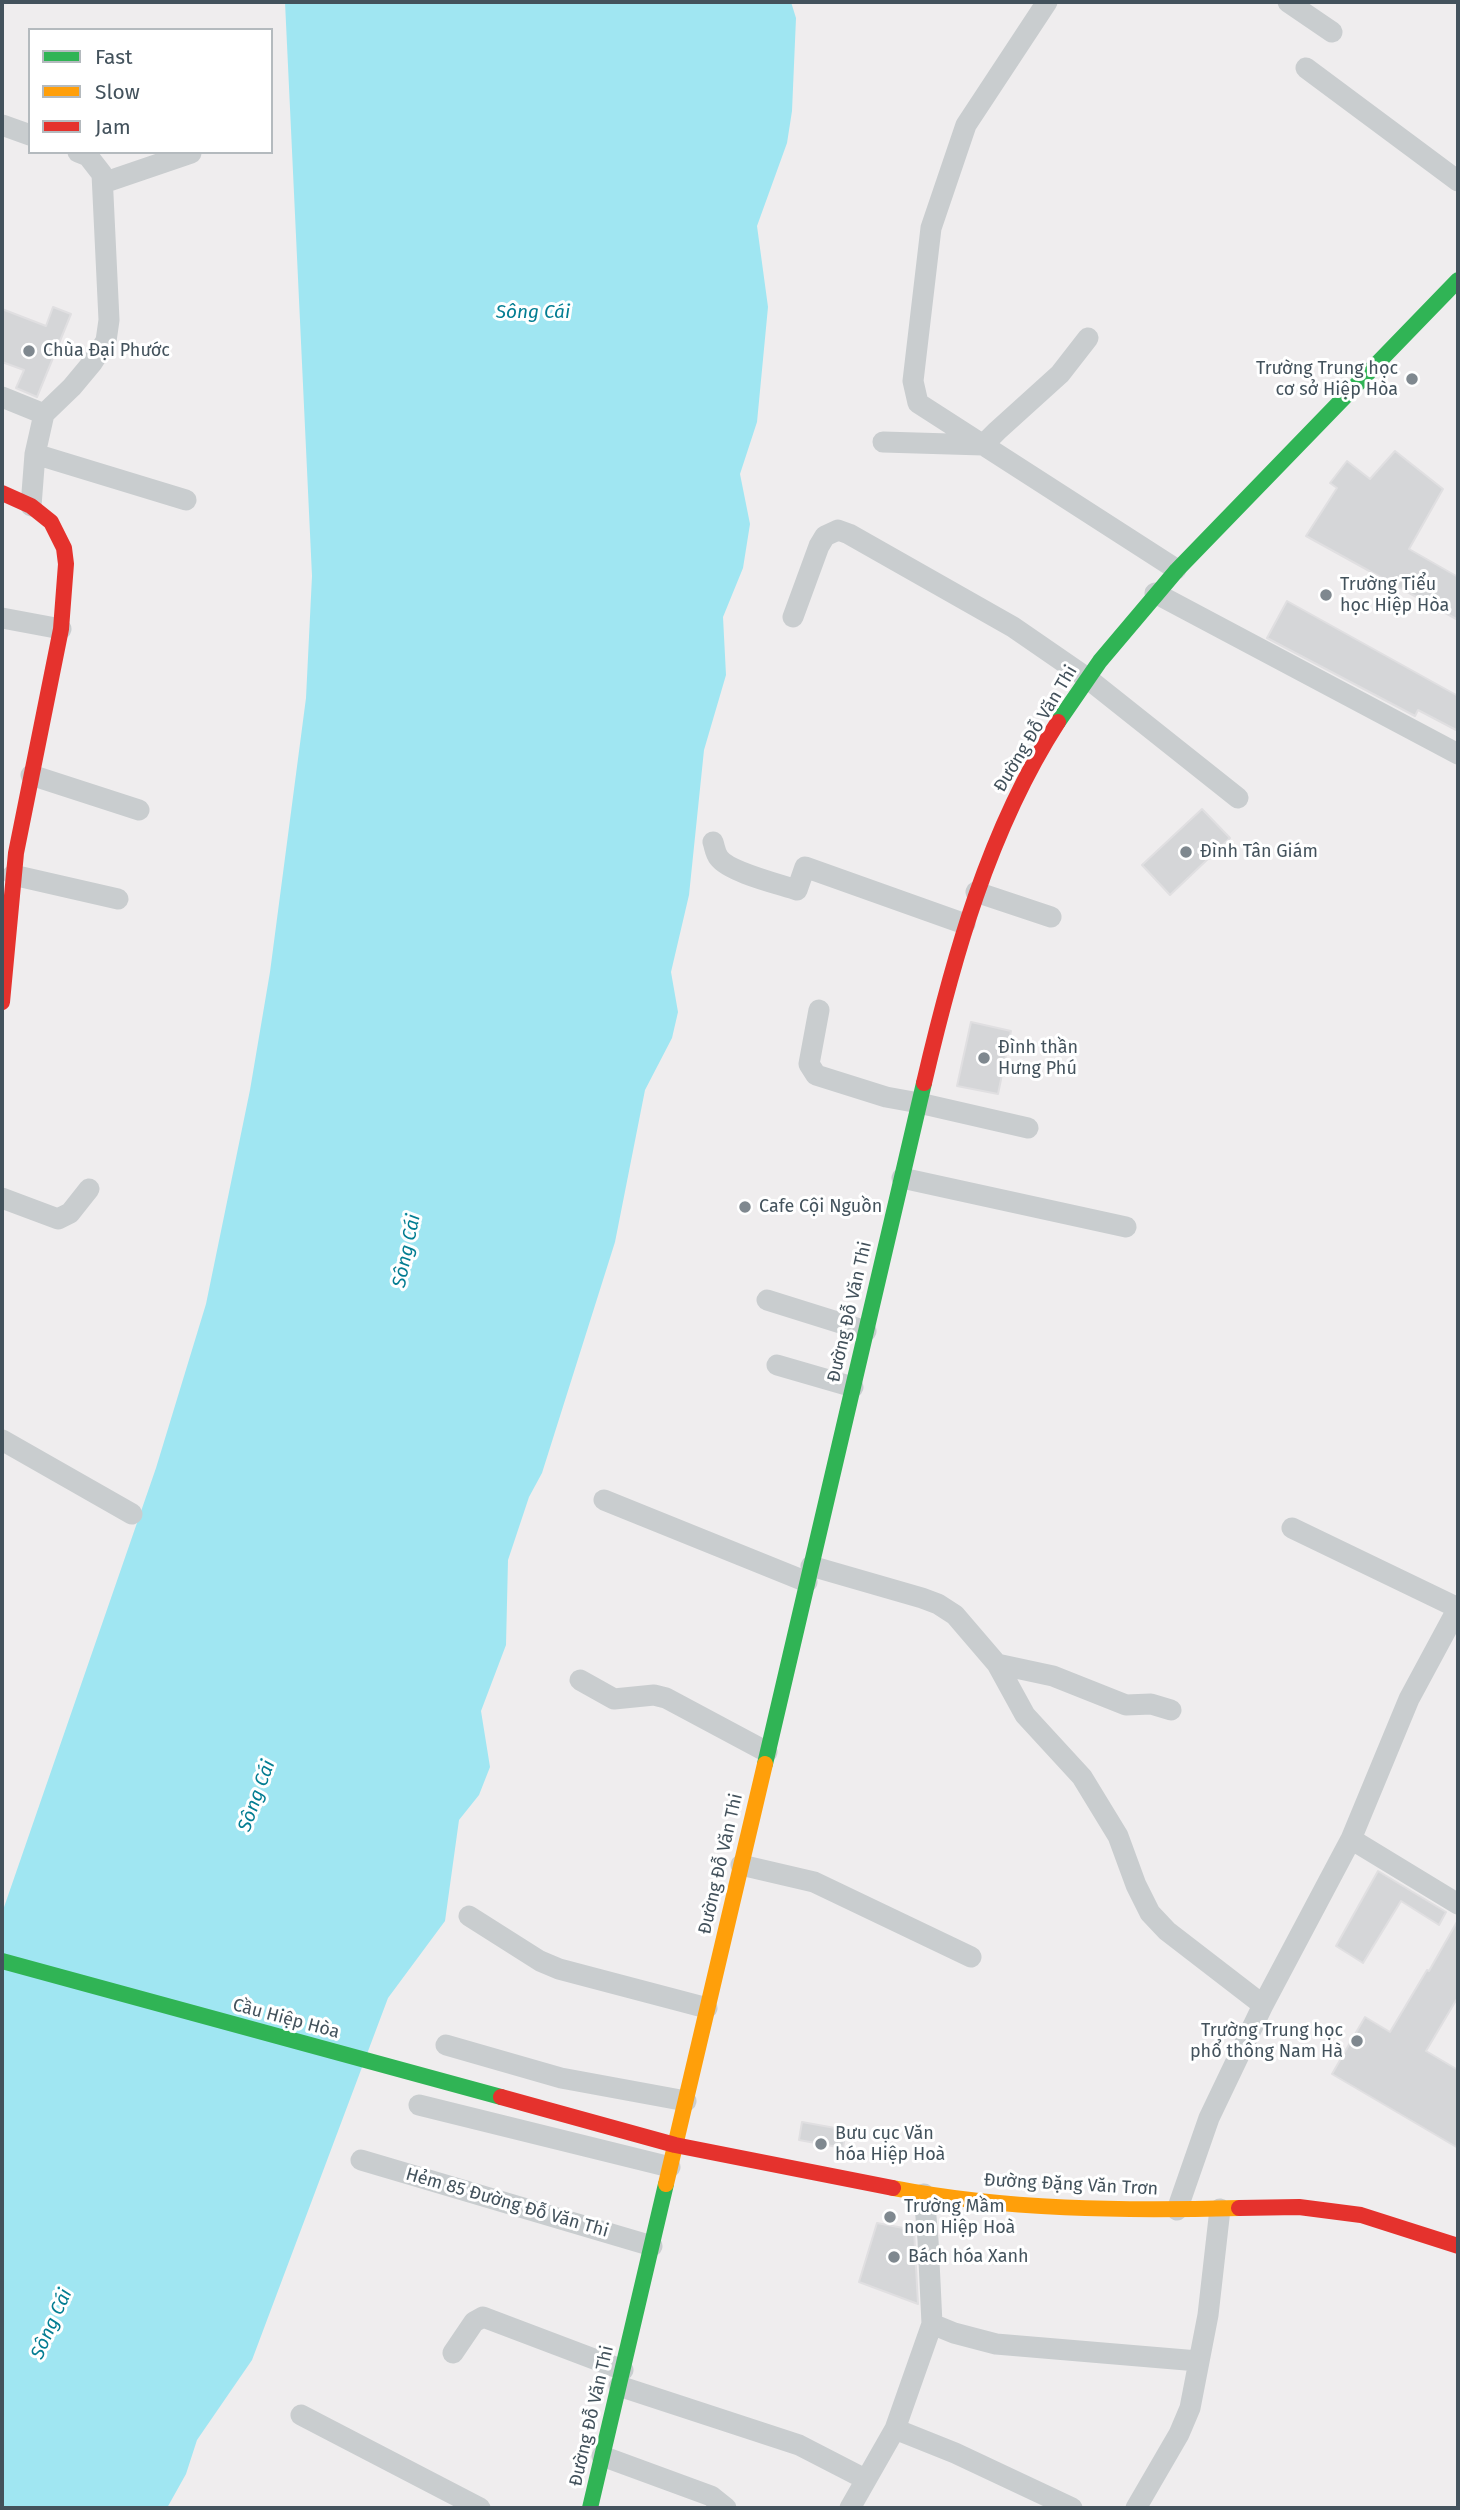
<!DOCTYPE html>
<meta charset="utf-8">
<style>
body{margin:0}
#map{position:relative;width:1460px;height:2510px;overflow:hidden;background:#efedee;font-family:"Fira Sans",sans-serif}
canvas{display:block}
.frame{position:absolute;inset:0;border:4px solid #43525c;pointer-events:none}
.legend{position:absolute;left:28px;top:28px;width:245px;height:126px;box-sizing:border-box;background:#fff;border:2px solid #b4babe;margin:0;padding:9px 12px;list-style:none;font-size:21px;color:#43525c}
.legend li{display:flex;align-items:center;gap:14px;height:35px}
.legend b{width:35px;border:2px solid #b4babe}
</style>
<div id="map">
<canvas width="1460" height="2510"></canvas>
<div class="frame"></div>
<ul class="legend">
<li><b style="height:9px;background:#30b455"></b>Fast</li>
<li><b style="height:9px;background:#ff9f0a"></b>Slow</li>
<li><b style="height:9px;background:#e5322d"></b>Jam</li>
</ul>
</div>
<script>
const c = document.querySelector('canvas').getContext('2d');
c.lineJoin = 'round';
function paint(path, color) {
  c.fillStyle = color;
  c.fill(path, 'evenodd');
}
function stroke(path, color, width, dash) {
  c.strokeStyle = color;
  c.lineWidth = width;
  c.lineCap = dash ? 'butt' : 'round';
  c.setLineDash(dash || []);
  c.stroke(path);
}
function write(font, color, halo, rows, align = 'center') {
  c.font = font + ' "Fira Sans",sans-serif';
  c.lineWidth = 6;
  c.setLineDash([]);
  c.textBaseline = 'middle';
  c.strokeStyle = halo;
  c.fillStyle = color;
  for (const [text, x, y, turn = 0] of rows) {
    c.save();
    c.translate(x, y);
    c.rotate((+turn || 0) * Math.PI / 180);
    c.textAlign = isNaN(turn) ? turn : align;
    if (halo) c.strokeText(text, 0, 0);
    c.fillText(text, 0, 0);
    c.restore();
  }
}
const water = new Path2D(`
 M 285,2 L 791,2 L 796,18 L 792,111 L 787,143 L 757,226 L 768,307 L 757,422 L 740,474 L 750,524 L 743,568 L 723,617 L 726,675 L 704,750 L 689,895 L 671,972 L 678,1012 L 672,1038 L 645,1090 L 615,1242 L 542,1473 L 529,1497 L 508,1560 L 506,1645 L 481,1711 L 490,1767 L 479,1795 L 459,1820 L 445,1921 L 388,1998 L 252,2360 L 197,2440 L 186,2474 L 167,2508 L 2,2508 L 2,1913 L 156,1468 L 206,1304 L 250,1090 L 270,972 L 306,698 L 312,576 Z`);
const building = new Path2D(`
 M 53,307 L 71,314 L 37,397 L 16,388 L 24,370 L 2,362 L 2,309 L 46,326 Z
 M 1395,451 L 1443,489 L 1409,549 L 1458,577 L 1458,620 L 1306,536 L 1337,488 L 1330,483 L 1347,461 L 1370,479 Z
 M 1287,601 L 1458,696 L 1458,731 L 1418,710 L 1415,716 L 1267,638 Z
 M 1202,809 L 1230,838 L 1170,895 L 1142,865 Z
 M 971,1022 L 1011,1031 L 998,1094 L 957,1086 Z
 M 1378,1871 L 1446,1912 L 1439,1925 L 1401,1901 L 1363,1963 L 1336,1946 Z
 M 1458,1920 L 1458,1997 L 1426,2051 L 1458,2070 L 1458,2148 L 1332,2074 L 1365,2017 L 1390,2032 L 1427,1970 L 1429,1971 Z
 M 802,2122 L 846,2130 L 843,2148 L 799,2140 Z
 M 877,2223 L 914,2230 L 918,2304 L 859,2282 Z`);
const street = new Path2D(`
 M 1047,2 L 966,125 L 931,228 L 913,381 L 918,403 L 1176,569
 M 1288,2 L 1332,32
 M 1306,68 L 1458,181
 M 2,125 L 30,135
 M 103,183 L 191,153
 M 2,397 L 44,414
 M 883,442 L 983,445 L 997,431 L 1060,374 L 1088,338
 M 35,454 L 186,500
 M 31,506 L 35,454 L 44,414 L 72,387 L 92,363 L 106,341 L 109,320 L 102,174 L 88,156 L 78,152
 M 1155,593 L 1458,754
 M 793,617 L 819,546 L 825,536 L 838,530 L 849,534 L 1013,627 L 1087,678 L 1238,798
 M 2,618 L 61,629
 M 31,775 L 139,810
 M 713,842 C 715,848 715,853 719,858 C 729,872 779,884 797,890 L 805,867 L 965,924
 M 13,875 L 118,899
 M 976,892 L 1051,917
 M 819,1010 L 809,1064 L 816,1075 L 886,1097 L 919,1103 L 1028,1128
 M 902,1178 L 1126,1227
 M 2,1198 L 58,1219 L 70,1213 L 89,1189
 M 767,1300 L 866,1331
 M 777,1365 L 853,1387
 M 2,1440 L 132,1514
 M 604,1500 L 807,1582
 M 811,1566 L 922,1598 L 938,1604 L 955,1615 L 997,1664 L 1025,1715 L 1082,1777 L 1118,1836 L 1136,1885 L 1150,1913 L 1167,1931 L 1263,2005
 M 997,1664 L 1053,1676 L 1126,1705 L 1151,1704 L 1171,1710
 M 580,1680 L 614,1699 L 654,1695 L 666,1698 L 767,1752
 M 1351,1839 L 1458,1904
 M 741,1865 L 814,1882 L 971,1957
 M 469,1916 L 540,1961 L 559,1969 L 707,2008
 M 446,2045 L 561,2078 L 686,2101
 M 419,2105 L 670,2167
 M 361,2160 L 652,2246
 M 924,2194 L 928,2240 L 932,2324 L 954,2333 L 996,2344 L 1198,2361
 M 1177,2210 L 1209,2118 L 1263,2005 L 1351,1839 L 1409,1699 L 1458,1608 L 1292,1528
 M 453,2353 L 474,2322 L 483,2317 L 623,2370
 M 619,2386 L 799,2445 L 865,2479
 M 301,2415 L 480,2508
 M 895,2429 L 955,2453 L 1072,2508
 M 602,2456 L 711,2496 L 726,2508
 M 850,2508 L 895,2429 L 932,2324
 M 1136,2508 L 1179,2434 L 1190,2408 L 1208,2315 L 1220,2209`);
const fast = new Path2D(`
 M 1058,722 L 1100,661 L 1177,570 L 1458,280
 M 765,1764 L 924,1083
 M 2,1961 L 501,2097
 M 590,2508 L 666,2184`);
const slow = new Path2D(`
 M 666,2184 L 765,1764
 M 893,2188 C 1006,2210 1123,2211 1239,2208`);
const jam = new Path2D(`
 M 2,493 L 31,506 L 51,522 L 64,548 L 66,564 L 61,629 L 16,853 L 2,1002
 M 924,1083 C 953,959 988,831 1058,722
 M 501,2097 L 675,2145 L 893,2188
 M 1239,2208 L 1299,2207 L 1361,2215 L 1458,2246`);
const markers = [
 [29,351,7,"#7f888f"],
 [1412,379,7,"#7f888f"],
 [1326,595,7,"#7f888f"],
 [1186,852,7,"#7f888f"],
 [984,1058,7,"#7f888f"],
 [745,1207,7,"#7f888f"],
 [1357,2041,7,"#7f888f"],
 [821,2144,7,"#7f888f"],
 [890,2217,7,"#7f888f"],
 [894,2257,7,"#7f888f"]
];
const poiNames = [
 ["Chùa Đại Phước",43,351],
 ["Trường Trung học",1398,369,"right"],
 ["cơ sở Hiệp Hòa",1398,390,"right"],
 ["Trường Tiểu",1340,585],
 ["học Hiệp Hòa",1340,606],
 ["Đình Tân Giám",1200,852],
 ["Đình thần",998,1048],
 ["Hưng Phú",998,1069],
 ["Cafe Cội Nguồn",759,1207],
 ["Trường Trung học",1343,2031,"right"],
 ["phổ thông Nam Hà",1343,2052,"right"],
 ["Bưu cục Văn",835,2134],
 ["hóa Hiệp Hoà",835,2155],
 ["Trường Mầm",904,2207],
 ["non Hiệp Hoà",904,2228],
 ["Bách hóa Xanh",908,2257]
];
const streetNames = [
 ["Đường Đỗ Văn Thi",1036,729,-59],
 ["Đường Đỗ Văn Thi",850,1312,-77],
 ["Đường Đỗ Văn Thi",721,1864,-77],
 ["Cầu Hiệp Hòa",286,2019,15],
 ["Đường Đặng Văn Trơn",1071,2185,3],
 ["Hẻm 85 Đường Đỗ Văn Thi",507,2203,16],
 ["Đường Đỗ Văn Thi",592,2416,-77]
];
const waterNames = [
 ["Sông Cái",533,313],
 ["Sông Cái",407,1251,-78],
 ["Sông Cái",257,1796,-70],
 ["Sông Cái",52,2324,-66]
];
paint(water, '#a0e6f2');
paint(building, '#d5d6d8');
stroke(building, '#e0dfe1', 2);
stroke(street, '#c9cdcf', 21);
stroke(fast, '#30b455', 16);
stroke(slow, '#ff9f0a', 16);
stroke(jam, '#e5322d', 16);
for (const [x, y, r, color] of markers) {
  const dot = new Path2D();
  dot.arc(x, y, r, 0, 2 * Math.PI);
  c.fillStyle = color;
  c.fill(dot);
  stroke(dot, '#fff', 2.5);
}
write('18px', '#43525c', '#fff', poiNames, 'left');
write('18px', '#43525c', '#fff', streetNames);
write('italic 19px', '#037d92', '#fff', waterNames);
</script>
